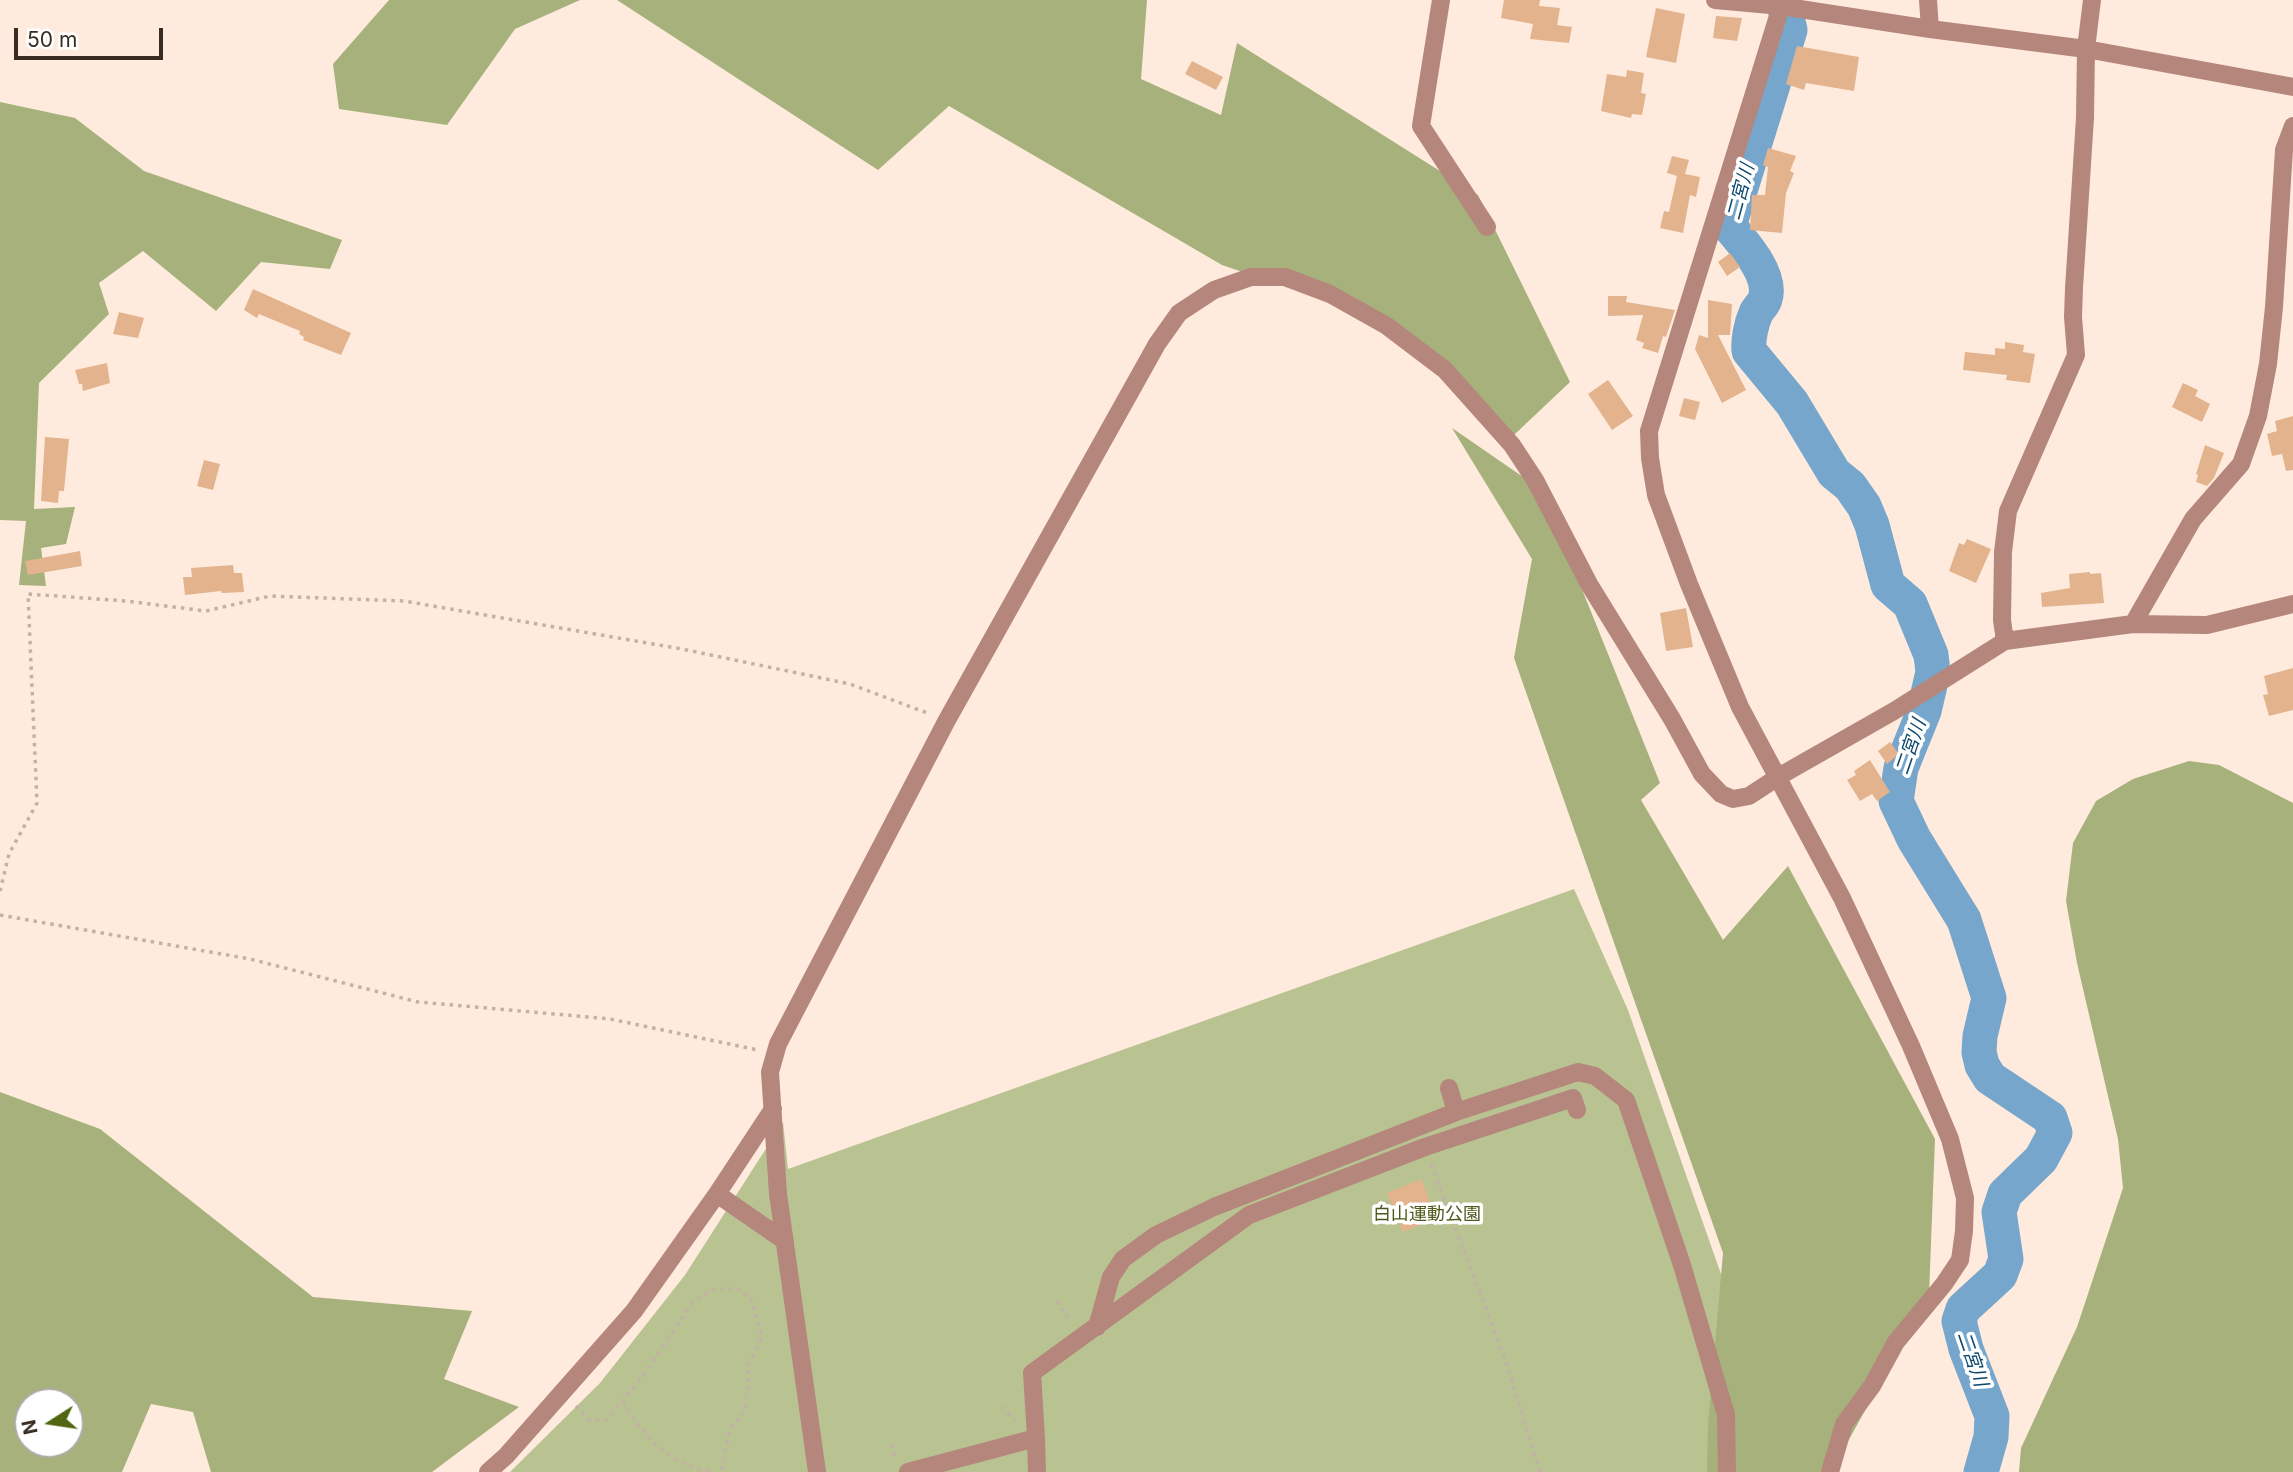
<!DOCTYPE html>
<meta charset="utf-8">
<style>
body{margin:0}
#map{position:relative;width:2293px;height:1472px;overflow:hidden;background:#ffebdd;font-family:Inter,sans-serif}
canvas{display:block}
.north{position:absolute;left:14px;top:1388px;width:70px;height:70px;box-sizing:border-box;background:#fff;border:2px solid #afaaa7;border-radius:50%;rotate:258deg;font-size:19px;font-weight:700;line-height:28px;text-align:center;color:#372b22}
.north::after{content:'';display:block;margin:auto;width:24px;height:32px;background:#526511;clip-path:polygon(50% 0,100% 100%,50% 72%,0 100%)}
.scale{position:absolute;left:14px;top:28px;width:149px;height:32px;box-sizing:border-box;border:4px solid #372b22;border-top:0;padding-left:9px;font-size:21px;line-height:24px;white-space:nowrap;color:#372b22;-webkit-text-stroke:5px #fff;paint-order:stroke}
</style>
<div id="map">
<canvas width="2293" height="1472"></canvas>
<div class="north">N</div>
<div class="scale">50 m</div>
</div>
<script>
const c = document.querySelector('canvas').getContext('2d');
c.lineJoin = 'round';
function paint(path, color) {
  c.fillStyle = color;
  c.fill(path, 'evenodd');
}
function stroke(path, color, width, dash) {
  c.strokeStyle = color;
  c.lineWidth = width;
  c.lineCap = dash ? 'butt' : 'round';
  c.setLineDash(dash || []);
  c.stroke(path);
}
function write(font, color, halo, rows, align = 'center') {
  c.font = font + ' Inter,"Noto Sans JP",sans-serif';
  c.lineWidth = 7;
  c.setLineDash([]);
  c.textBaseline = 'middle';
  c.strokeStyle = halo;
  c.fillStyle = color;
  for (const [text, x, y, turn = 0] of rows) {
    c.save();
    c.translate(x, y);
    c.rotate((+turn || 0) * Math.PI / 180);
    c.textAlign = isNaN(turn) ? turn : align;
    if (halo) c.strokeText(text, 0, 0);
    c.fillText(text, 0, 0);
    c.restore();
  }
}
const green = new Path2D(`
 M 1574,889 L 1628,1010 L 1784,1453 L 1785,1472 L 510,1472 L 600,1383 L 685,1275 L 783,1122 L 788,1169 Z`);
const forest = new Path2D(`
 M 389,0 L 580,0 L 515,29 L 447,125 L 339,109 L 333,64 Z
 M 617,0 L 1147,0 L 1141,79 L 1221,115 L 1237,43 L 1478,195 L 1570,382 L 1514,435 L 1375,317 L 1222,265 L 949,106 L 878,170 Z
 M 0,102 L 75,118 L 144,171 L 342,240 L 330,269 L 261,262 L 216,311 L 143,251 L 99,283 L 109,314 L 39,383 L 34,509 L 75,507 L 66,544 L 41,548 L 46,586 L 19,585 L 26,521 L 0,520 Z
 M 1452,428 L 1542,490 L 1660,783 L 1641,800 L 1723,940 L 1788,866 L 1935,1139 L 1929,1295 L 1831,1472 L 1707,1472 L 1708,1425 L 1723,1253 L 1514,658 L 1532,559 Z
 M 2189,761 L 2219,765 L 2293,803 L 2293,1472 L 2019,1472 L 2021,1448 L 2077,1327 L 2123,1188 L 2118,1139 L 2077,963 L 2066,901 L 2073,843 L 2096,801 L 2133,779 Z
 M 0,1092 L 100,1129 L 313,1297 L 472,1311 L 444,1379 L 519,1407 L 432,1472 L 211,1472 L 193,1412 L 151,1404 L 122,1472 L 0,1472 ZM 28,1402 L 70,1402 L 70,1444 L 28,1444 Z`);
const river = new Path2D(`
 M 1783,0 L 1790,30 L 1729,226 C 1743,242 1773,276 1765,299 C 1764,304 1758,308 1756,313 C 1751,324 1748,340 1749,351 L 1792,403 L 1834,473 L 1850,486 L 1864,506 L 1872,525 L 1888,585 L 1910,604 L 1931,655 L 1933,672 L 1924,711 L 1901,768 L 1896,801 L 1914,839 L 1964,920 L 1989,998 L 1980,1036 L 1979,1052 L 1982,1065 L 1990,1078 L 2050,1118 L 2055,1133 L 2041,1159 L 2005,1194 L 1999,1212 L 2006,1259 L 2000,1275 L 1963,1309 L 1959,1321 L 1966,1349 L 1992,1416 L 1991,1437 L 1981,1472`);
const building = new Path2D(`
 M 1504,0 L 1540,0 L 1539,6 L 1560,8 L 1557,25 L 1572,27 L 1569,43 L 1530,39 L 1533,24 L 1501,18 Z
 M 1656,8 L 1685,14 L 1676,63 L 1646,57 Z
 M 1716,16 L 1742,18 L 1737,41 L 1713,38 Z
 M 1797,46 L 1859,57 L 1854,91 L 1806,83 L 1804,90 L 1786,84 Z
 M 1192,61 L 1223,77 L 1216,90 L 1185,74 Z
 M 1627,70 L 1644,73 L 1641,93 L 1646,94 L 1642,115 L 1632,114 L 1631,118 L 1601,111 L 1607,74 L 1626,77 Z
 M 1768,148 L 1796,156 L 1790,171 L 1794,173 L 1786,193 L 1782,233 L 1750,230 L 1752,195 L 1765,195 L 1768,167 L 1763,165 Z
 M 1672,156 L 1689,160 L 1685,174 L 1700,177 L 1696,197 L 1690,195 L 1683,233 L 1660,228 L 1664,211 L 1669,212 L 1677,176 L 1667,173 Z
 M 1730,253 L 1740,267 L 1727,276 L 1718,262 Z
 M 253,289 L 351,333 L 341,355 L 303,340 L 304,337 L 299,334 L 300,331 L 259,314 L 257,318 L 244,310 Z
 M 1608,296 L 1627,296 L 1626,302 L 1675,310 L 1666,337 L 1663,336 L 1658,353 L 1642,348 L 1644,343 L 1636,340 L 1643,315 L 1608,316 Z
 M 1708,300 L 1732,304 L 1730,335 L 1718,335 L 1746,390 L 1722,403 L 1695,349 L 1699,335 L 1708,338 Z
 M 119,312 L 144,318 L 138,338 L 113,334 Z
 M 2005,342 L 2024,345 L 2023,352 L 2035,354 L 2030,383 L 2006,380 L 2007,375 L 1963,370 L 1965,352 L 1995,355 L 1995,348 L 2005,349 Z
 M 107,363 L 110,383 L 83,391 L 82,384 L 79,384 L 75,370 Z
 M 1608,380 L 1633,416 L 1612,430 L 1588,394 Z
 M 2183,383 L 2198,390 L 2195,396 L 2210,404 L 2202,422 L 2172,407 Z
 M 1684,398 L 1700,402 L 1695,420 L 1679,416 Z
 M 2293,416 L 2293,470 L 2286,471 L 2282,454 L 2272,456 L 2267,434 L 2277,431 L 2275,421 Z
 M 45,437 L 69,439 L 64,491 L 59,491 L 58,503 L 41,501 Z
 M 2205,445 L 2224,453 L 2214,478 L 2207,486 L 2196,482 L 2198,475 L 2196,474 Z
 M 204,460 L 220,464 L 213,490 L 197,486 Z
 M 1967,539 L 1991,549 L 1976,583 L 1949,571 L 1959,543 L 1964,545 Z
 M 80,551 L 82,566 L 28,575 L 25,561 Z
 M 233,565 L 234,573 L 242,573 L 244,592 L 222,593 L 221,591 L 185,595 L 183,577 L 192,577 L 191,568 Z
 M 2090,572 L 2090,574 L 2101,573 L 2104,603 L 2042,607 L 2041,593 L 2070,588 L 2069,574 Z
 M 1686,608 L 1693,647 L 1666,651 L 1660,613 Z
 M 2293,668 L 2293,710 L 2269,716 L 2263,695 L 2268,694 L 2264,676 Z
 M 1890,742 L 1899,754 L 1887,764 L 1878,751 Z
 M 1870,760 L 1890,792 L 1877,801 L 1872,794 L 1860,801 L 1847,780 L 1856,775 L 1854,771 Z
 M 1421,1179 L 1437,1218 L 1403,1232 L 1387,1193 Z`);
const path = new Path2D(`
 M 0,891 L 9,854 L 37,803 L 28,594 L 126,601 L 206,611 L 270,596 L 404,601 L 682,649 L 850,684 L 930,714
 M 0,915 L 250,959 L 418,1002 L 610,1019 L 758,1050
 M 1431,1164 L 1506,1362 L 1540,1472
 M 1057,1301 L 1070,1322
 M 623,1402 C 644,1436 669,1465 711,1472
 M 576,1406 L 590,1420 L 607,1419 L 639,1381 L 692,1304 L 707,1292 L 721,1289 L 739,1289 L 751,1299 L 762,1337 L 756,1351 L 749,1361 L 746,1404 L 740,1418 L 730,1428 L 721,1472
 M 1001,1407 L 1016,1420
 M 892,1444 L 896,1460`);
const minor = new Path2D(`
 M 1441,0 L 1421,126 L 1487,227
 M 1715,0 L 1781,6 L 1930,29 L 2086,49 L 2293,87
 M 1783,0 L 1649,431 L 1650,458 L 1656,495 L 1689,584 L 1740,707 L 1842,898 L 1911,1046 L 1950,1139 L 1965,1198 L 1964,1231 L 1960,1260 L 1944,1284 L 1896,1342 L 1872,1386 L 1844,1424 L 1830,1472
 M 1928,0 L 1930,29
 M 2133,624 L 2193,519 L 2241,464 L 2258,416 L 2268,364 L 2274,307 L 2284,150 L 2293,126
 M 2005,641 L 2002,620 L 2003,552 L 2008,511 L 2076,355 L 2073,317 L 2074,288 L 2085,118 L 2086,49 L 2092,0
 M 1449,1088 L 1456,1112
 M 717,1194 L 785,1241
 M 1097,1327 L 1111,1277 L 1123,1259 L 1156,1235 L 1214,1207 L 1456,1112 L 1578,1072 L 1595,1076 L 1626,1100 L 1682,1265 L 1726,1415 L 1727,1472
 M 1036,1438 L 1032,1373 L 1249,1215 L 1425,1147 L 1573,1098 L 1577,1110
 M 488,1472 L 506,1456 L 634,1311 L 717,1194 L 773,1109
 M 817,1472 L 778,1194 L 770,1072 L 778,1044 L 947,720 L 1157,344 L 1179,313 L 1214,290 L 1251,277 L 1285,277 L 1330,294 L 1387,326 L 1445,370 L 1512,445 L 1535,480 L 1589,584 L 1672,719 L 1702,774 L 1721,794 L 1733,799 L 1749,796 L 1778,777 L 1894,711 L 2005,641 L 2133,624 L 2207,625 L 2293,604
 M 908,1472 L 1036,1438 L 1037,1472`);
const parkNames = [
 ["白山運動公園",1427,1215]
];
const waterNames = [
 ["二宮川",1741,192,-75],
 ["二宮川",1911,747,-71],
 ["二宮川",1972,1359,71]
];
paint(green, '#b9c392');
paint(forest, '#a6b17b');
stroke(river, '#76a6cb', 35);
paint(building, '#e3b38e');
stroke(path, '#c3b1a5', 3.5, [3.5, 5]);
stroke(minor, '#b5867c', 18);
write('18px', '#4f591c', '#fff', parkNames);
write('italic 19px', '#0b486c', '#fff', waterNames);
</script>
